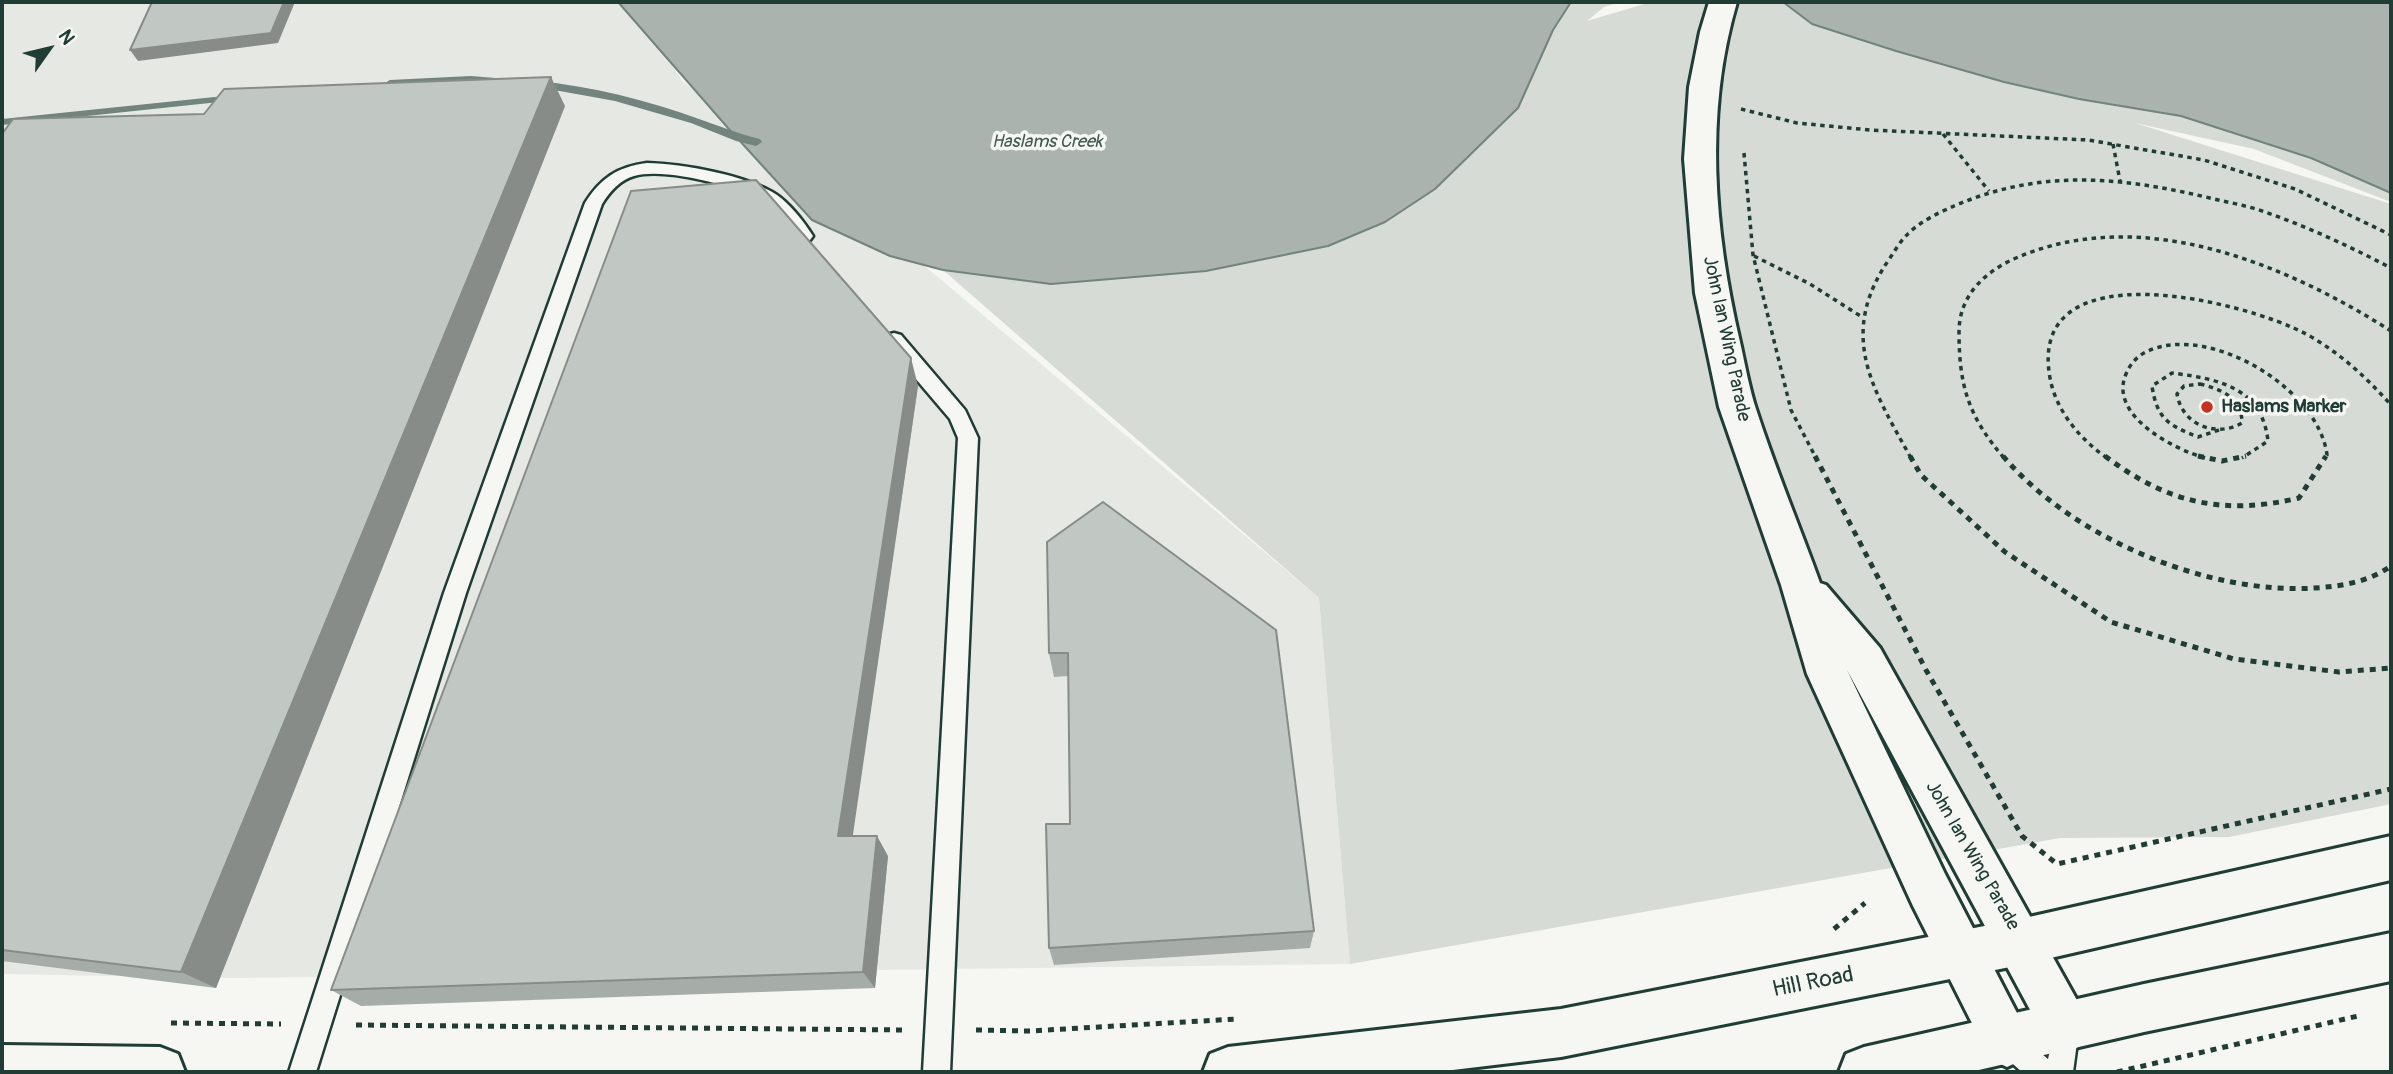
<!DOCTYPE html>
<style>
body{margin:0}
#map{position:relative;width:2393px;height:1074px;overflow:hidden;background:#f6f6f2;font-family:Pangolin,sans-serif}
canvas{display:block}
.frame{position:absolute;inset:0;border:4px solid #1f3d34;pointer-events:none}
.north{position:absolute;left:14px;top:14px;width:70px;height:70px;-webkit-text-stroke:5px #f6f6f2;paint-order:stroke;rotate:56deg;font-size:19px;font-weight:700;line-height:28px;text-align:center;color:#1f3d34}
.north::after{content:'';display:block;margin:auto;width:24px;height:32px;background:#1f3d34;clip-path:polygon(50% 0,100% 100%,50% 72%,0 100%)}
</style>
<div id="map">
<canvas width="2393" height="1074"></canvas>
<div class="frame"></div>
<div class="north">N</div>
</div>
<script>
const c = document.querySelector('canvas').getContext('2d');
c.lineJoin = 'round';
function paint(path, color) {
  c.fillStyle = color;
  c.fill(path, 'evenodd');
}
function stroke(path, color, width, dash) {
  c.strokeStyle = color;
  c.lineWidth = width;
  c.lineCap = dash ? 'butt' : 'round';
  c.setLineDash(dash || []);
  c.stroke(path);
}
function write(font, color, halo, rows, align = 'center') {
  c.font = font + ' Pangolin,sans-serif';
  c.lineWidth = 7;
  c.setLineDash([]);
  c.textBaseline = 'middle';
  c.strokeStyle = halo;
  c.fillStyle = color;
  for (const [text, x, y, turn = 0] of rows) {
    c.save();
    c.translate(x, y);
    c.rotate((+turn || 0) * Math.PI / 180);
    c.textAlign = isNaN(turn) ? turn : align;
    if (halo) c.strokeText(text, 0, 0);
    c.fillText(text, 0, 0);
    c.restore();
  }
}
const built = new Path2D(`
 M 2,2 L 630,2 L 683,82 L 876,225 L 1319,598 L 1350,964 L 232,978 L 2,974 Z`);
const green = new Path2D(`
 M 1571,2 L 1621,2 L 1604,7 L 1587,21 L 1651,2 L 1783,2 L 1812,24 L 1896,51 L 2004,82 L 2079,99 L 2181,116 L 2311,158 L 2391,193 L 2391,202 L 2254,149 L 2135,123 L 2391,204 L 2391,804 L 2229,837 L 2060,838 L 1350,964 L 1319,598 L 943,270 L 1109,279 L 1553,29 Z`);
const water = new Path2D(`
 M 618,2 L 1571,2 L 1553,30 L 1518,108 L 1435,189 L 1385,222 L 1328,246 L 1206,271 L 1051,284 L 943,270 L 890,256 L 812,220 L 728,128 Z
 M 1783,2 L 2391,2 L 2391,193 L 2311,158 L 2181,116 L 2079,99 L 2004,82 L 1896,51 L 1812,24 Z`);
const stream = new Path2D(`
 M 471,76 L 495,78 L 500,81 L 495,84 L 471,82 L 390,86 L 385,83 L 390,80 Z
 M 536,81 C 592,86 646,100 699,119 C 720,126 738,134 760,139 L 762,142 L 756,146 L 736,141 L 691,123 L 615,101 L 532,86 L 532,82 Z
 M 234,95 L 238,96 L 238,100 L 2,125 L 2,119 Z`);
const pathFar1 = new Path2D(`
 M 1741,109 L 1797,123 L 1870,130 L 2088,140 L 2204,160 L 2295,189 L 2391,235
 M 1943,134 L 1989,191
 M 2113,144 L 2120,181
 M 1744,153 L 1753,255 L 1791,410 L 1816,458
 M 1754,256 L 1810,284 L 1862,317
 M 2200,384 C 2221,389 2242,398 2242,423 C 2216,438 2182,425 2177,394 L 2184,386 Z
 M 2219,430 L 2198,437 C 2168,425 2157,419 2152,386 L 2172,373 C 2218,379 2262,387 2268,441 L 2242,458
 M 1911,458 C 1872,388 1837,334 1890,258 C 1895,251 1899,243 1905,237 C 1917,223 1938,213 1954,206 C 2042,168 2123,177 2214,199 C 2231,203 2249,206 2265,212 C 2308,227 2351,247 2391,268
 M 2004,458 C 1969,417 1959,387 1959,332 C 1959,296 1984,272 2016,258 C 2141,204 2284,263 2391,331
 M 2107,458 C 2080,439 2056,411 2050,378 C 2026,247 2245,301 2306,334 C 2339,352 2366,377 2391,405
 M 2205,458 C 2173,449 2108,415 2126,374 C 2130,364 2138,355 2148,351 C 2210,323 2319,389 2327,455 L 2325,458`);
const path = new Path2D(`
 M 1815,456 L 1926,670 L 2022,836 L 2057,864 L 2391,789
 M 1910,456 L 1921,475 L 2005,552 L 2111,622 L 2234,659 L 2339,672 L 2391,668
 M 2003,456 C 2072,538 2208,595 2315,588 C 2343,586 2368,582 2391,566
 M 2105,456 C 2167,503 2223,516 2299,498 L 2326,456
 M 2198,456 L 2222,461 L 2246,456
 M 1834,929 L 1865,903
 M 171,1023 L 281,1024
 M 356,1025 L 904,1030
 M 976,1030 L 1030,1031 L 1236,1019
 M 2117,1072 L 2358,1016`);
const service = new Path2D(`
 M 647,163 C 683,164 747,175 777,195 C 791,205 804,222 813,236 L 810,240 L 798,240 C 788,228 779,213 766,204 C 740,186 664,167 634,176 C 620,180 610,191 602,204 L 466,593 L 316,1072 L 289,1072 L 444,593 L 585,203 C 601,178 617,167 647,163 Z
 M 894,333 L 901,335 L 965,410 L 978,438 L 950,1072 L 923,1072 L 958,438 L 950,419 L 887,345 L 885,340 L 887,335 Z
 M 2066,1015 L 2075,1019 L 2079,1028 L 2073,1072 L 2022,1072 L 1998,1051 L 1994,1042 L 1998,1033 L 2007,1029 L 2016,1033 L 2048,1059 L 2057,1019 Z`);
const tertiary = new Path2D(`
 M 1709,2 L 1737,2 C 1704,113 1714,230 1740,342 C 1745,364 1749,388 1756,409 C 1775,468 1799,525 1820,583 L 1826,585 L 1880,648 L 2083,1011 L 2090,1028 L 2083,1045 L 2066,1052 L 2049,1045 L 1847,670 L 1945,874 L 2032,1042 L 2024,1059 L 2007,1067 L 1990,1059 L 1913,906 L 1807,674 L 1781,585 L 1719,407 L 1695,293 L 1684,159 L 1689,87 L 1700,32 Z`);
const secondary = new Path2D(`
 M 2391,836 L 2391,880 L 2020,965 L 1561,1057 L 1436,1072 L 1203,1072 L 1210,1054 L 1228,1047 L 1561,1009 L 2020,919 Z
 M 2391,933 L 2391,981 L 2144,1032 L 1970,1072 L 1839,1072 L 1846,1054 L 1864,1047 L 2144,984 Z
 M 2,1045 L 160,1047 L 178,1054 L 185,1072 L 2,1072 Z`);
const wall = new Path2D(`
 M 565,106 L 216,988 L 2,961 L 2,134 Z
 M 918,386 L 852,836 L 888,856 L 875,988 L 361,1006 L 331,990 Z
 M 1047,542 L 1314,931 L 1310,948 L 1054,965 L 1049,948 L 1070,824 L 1068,676 L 1054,677 L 1049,653 Z`);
const shadedWall = new Path2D(`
 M 284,2 L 295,2 L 278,43 L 138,61 L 130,50 Z
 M 551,77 L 565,106 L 216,988 L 181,972 Z
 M 911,358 L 918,386 L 850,855 L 838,836 Z
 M 877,836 L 888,856 L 875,988 L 863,972 Z`);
const building = new Path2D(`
 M 152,2 L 284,2 L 271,33 L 130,50 Z
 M 551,77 L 181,972 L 2,950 L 2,134 L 13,119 L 204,114 L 224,89 Z
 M 756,180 L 911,358 L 838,836 L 877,836 L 863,972 L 331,990 L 631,191 Z
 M 1103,502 L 1276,630 L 1314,931 L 1049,948 L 1046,824 L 1070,824 L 1068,653 L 1049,653 L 1047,542 Z`);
const markers = [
 [2207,407,7,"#c8321e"]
];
const farWaternames = [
 ["Haslams Creek",1047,142]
];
const streetNames = [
 ["John Ian Wing Parade",1726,339,78],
 ["John Ian Wing Parade",1972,856,60]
];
const poiNames = [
 ["Haslams Marker",2221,407]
];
const nearStreetnames = [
 ["Hill Road",1813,983,-11]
];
paint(built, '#e6e8e4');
paint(green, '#d6dbd6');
paint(water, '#aab3ae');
stroke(water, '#72847d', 2);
paint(stream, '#72847d');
stroke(service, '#1f3d34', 5);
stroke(tertiary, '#1f3d34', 6);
stroke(secondary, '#1f3d34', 6);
stroke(pathFar1, '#1f3d34', 3.5, [4.5, 4.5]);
stroke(path, '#1f3d34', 5, [6, 6]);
paint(service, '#f6f6f2');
paint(tertiary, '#f6f6f2');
paint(secondary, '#f6f6f2');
paint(wall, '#a6aca8');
paint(shadedWall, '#878c88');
paint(building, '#c1c8c3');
stroke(building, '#878c88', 2);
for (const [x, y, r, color] of markers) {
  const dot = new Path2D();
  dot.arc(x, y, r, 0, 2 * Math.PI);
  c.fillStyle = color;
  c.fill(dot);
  stroke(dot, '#f6f6f2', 2.5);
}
write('italic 18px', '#425a52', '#f6f6f2', farWaternames);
write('19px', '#1f3d34', '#f6f6f2', streetNames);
write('bold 19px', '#1f3d34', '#f6f6f2', poiNames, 'left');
write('23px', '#1f3d34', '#f6f6f2', nearStreetnames);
</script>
